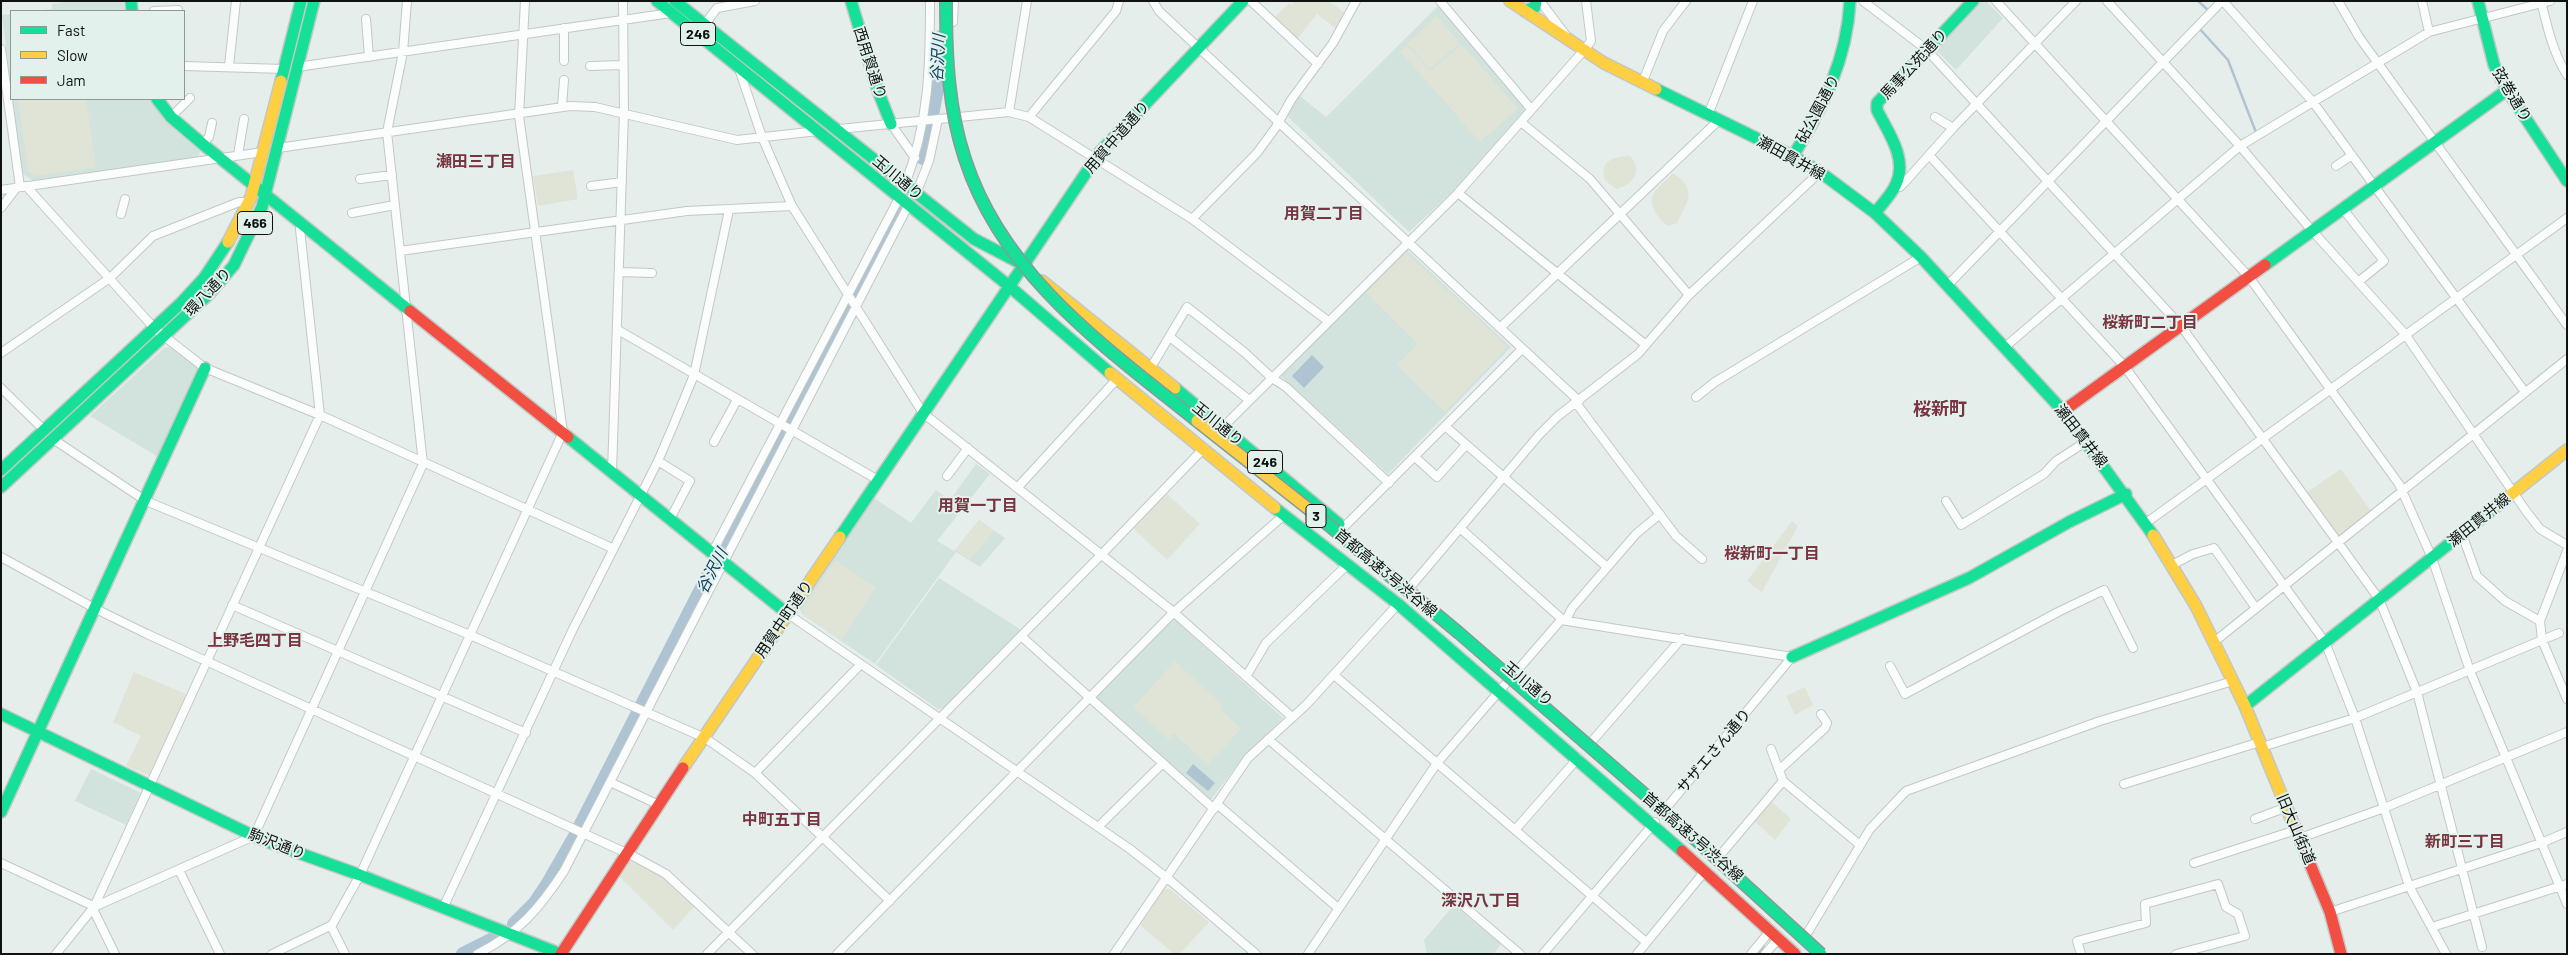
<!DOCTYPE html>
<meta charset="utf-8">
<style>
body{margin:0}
#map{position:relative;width:2568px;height:955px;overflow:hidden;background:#e6eeec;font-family:Barlow,sans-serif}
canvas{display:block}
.frame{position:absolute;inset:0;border:2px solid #0e1311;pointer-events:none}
.legend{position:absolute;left:10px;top:10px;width:175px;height:90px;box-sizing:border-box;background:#e3f1ed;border:1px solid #8e9895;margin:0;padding:6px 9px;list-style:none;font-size:15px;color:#0e1311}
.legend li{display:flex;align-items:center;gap:10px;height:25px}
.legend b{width:25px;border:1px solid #8e9895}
</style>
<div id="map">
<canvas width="2568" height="955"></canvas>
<div class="frame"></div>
<ul class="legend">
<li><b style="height:6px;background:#16e098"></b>Fast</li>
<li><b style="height:6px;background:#ffcf43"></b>Slow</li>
<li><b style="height:6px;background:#f24e42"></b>Jam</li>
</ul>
</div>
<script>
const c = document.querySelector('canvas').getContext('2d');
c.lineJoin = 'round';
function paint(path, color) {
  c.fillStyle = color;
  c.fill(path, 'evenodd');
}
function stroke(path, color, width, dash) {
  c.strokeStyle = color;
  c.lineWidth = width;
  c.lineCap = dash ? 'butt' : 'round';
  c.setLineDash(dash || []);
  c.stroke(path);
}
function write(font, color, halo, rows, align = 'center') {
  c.font = font + ' Barlow,"Noto Sans JP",sans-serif';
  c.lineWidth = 4;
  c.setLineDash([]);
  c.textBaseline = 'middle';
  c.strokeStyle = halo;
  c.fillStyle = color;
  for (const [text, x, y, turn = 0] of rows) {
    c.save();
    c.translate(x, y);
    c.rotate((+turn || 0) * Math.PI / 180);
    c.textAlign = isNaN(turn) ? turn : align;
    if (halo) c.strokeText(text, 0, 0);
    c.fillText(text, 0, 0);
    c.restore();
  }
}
const built = new Path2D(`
 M 73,1 L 123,1 L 125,11 L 32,11 L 52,9 L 52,4 Z
 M 1981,1 L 1986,1 L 2003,18 L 1956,70 L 1936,50 Z
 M 1438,6 L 1524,106 L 1524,111 L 1455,189 L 1409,232 L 1286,115 L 1299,95 L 1326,117 Z
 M 11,14 L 11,88 L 2,15 Z
 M 13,99 L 150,99 L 166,122 L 200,151 L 199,157 L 33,181 L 22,173 Z
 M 1406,249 L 1511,347 L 1388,474 L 1281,376 Z
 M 170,347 L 200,369 L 160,458 L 90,416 L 164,348 Z
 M 976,464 L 990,474 L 937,541 L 954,551 L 979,520 L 1005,538 L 980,567 L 956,552 L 875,664 L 802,614 L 799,607 L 874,498 L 911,523 L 936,490 L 950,500 Z
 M 939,578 L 1020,629 L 1020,632 L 946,708 L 938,709 L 876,665 Z
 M 1173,618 L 1283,718 L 1237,765 L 1210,801 L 1097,700 L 1096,696 Z
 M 91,769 L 141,793 L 126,825 L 75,801 Z
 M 1454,905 L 1501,944 L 1494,954 L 1427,954 L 1424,940 Z`);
const green = new Path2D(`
 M 1295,1 L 1329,1 L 1346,14 L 1338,30 L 1317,14 L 1297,39 L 1274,18 L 1289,3 L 1291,5 Z
 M 1437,16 L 1460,43 L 1430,69 L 1407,43 Z
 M 1462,44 L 1518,109 L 1480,142 L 1400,51 L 1407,45 L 1430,71 Z
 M 18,99 L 86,99 L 96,167 L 34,176 L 28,171 Z
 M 1630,156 C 1643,170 1634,185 1616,189 L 1605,180 C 1599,160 1613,157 1630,156 Z
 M 573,170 L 578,199 L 538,206 L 533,176 Z
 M 1673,173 C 1699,190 1687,202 1677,223 L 1668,226 C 1656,218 1645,200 1658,188 C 1663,182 1668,179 1673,173 Z
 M 1406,252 L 1506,345 L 1506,349 L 1445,412 L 1397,365 L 1418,344 L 1366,293 Z
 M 2341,469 L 2371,511 L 2341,536 L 2336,536 L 2306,493 Z
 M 1166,493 L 1200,524 L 1167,560 L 1133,528 Z
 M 979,520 L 994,531 L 970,560 L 955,550 Z
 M 1792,521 L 1798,526 L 1762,592 L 1747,581 Z
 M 835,560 L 876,587 L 841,640 L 804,615 L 803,609 Z
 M 1175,661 L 1223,705 L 1220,709 L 1241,729 L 1208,765 L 1174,734 L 1168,739 L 1133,707 Z
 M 134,672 L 188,695 L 150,776 L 126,766 L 141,736 L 113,722 Z
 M 1805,687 L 1813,705 L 1795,715 L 1786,696 Z
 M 1770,800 L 1791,819 L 1775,840 L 1753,820 Z
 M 631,861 L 665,877 L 696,905 L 673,930 L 620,877 Z
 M 1164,889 L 1170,889 L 1209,922 L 1180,954 L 1174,954 L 1140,925 Z`);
const water = new Path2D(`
 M 1312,355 L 1324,367 L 1304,388 L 1292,376 Z
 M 1193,764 L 1215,783 L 1208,791 L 1186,773 Z`);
const stream = new Path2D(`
 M 2198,1 L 2210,12
 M 2198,27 L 2228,60 L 2257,135`);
const river = new Path2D(`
 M 932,115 L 939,79 L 940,37
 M 923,158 L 930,126
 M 514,924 L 535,903 L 547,885 L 574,838 L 713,566 L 899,210
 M 463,954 L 497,937
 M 1760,954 L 1761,952`);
const street = new Path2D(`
 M 1153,1 L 1159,11 L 1579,401
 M 1251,1 L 1318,64
 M 1440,1 L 1531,109
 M 1540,1 L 1565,34
 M 1863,1 L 1927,50 L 2181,326 L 2379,599 L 2417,692 L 2482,947
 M 1996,1 L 2249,277 L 2399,484 L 2432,558 L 2470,671 L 2567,904
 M 2107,1 L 2240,146 L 2308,226 L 2405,334 L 2526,511 L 2540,529 L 2567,545
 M 2223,1 L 2313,102 L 2525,392
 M 2338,1 L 2359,37 L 2567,325
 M 2422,1 L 2429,32
 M 2541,1 C 2547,26 2553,53 2567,75
 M 154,11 L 178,10
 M 366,19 L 369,57
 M 953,22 L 954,1
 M 705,24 L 717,8 L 755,1
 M 1,49 L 20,187
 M 564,61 L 564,28
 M 184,66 L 284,69
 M 229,66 L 236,1
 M 590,66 L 623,65
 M 297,67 L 671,13
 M 739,69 L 762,137 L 792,206 L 923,413 L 1171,610 L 1292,717
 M 1643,81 L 1663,31 L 1686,1
 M 562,106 L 564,80
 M 1009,112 L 1027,1
 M 1708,115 L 1753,1
 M 171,117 L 190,98
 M 1029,117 L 1116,11 L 1119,1
 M 1935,117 L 1953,128
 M 1521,122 L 1590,179 L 1689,295
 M 891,124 L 915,158
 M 839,129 L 1009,112 L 1029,117 L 1192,219 L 1328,321
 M 203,144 L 209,137 L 212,123
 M 278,148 L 570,106 L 595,107 L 737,140 L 818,131
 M 238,155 L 244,119
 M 1929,155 L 2125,367 L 2325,642 L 2355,718 L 2409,886 L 2446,954
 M 2336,166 L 2352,155
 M 360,179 L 392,175
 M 905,185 C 929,121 930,68 930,1
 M 1896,185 L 1900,187 L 1905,182 L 1953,128 L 2076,1
 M 26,186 L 155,329 L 205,368 L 320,415 L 612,548
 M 591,186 L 622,182
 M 1,190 L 263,152
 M 1458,193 L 1646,345
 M 916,194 L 929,161 L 938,119
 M 1,208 L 17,187
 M 2343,209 L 2384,261 L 2358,282
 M 352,213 L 395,205
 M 121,214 L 125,199
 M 1192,219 L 1257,153 L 1276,127 L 1291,100 L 1333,43 L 1356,1
 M 400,251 L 687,211 L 792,206
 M 620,272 L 652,273
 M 1947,286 L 2222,1
 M 1501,327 L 1719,120
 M 618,330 L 878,480
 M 1170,337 L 1249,400
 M 2005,347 L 2240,146 L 2429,32 L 2550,1
 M 1,353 L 110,278 L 153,236 L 239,202 L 248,202
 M 1150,369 L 1187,307 L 1244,352 L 1272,378 L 1286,387 L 1389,483
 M 1,388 L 44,430
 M 1696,397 L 1715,382 L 1921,257
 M 1576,403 L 1676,536 L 1702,559
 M 1445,426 L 1607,567
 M 1223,427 L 1458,193 L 1585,49 L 1591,41 L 1586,1
 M 53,439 L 146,501 L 470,635 L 705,738 L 755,773 L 890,901
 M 714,442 L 737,400
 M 1415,457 L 1437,477 L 1466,445
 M 658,461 L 690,481 L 670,519
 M 612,472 L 624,113 L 623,1
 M 947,476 L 968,448
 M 1018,487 L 1117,379
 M 1946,501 L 1961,525 L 2044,474 L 2056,461 L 2087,441
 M 2146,523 L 2567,218
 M 1343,528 L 1522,349
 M 1460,528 L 1563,620
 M 2462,534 L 2477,576 L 2505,601 L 2540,621
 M 2567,551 L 2540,621 L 2542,640 L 2567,699
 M 712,553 L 899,198
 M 1,557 L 96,609 L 147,634 L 633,856 L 666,874 L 752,954
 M 2172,565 L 2193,554 L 2214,548 L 2255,607
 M 1412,585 L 1539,435 L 1558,416 L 1638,354 L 1689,295 L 1820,172
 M 232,605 L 526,733
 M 788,614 L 1130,849 L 1172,882 L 1256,954
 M 1566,620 L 1572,608 L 1636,534 L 1660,514
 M 1021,636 L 1214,809
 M 2214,642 L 2567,359
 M 1890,666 L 1905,694 L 2058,612 L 2104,590 L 2133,648
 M 1247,675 L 1266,643 L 1347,565
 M 1334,675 L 1646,942
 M 1268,739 L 1520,954
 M 1593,740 L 1682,638
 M 2262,747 L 2355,718 L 2559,633
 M 1771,749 L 1783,781 L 1860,845
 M 1779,770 L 1825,728 L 1827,723 L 1821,714
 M 755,773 L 861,664
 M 610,782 L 659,805
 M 2124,784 L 2260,742
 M 1217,804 L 1338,908
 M 2255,819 L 2287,807
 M 1098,827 L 1163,763
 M 1515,830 L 1578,758
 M 2300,838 L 2384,808 L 2567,732
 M 1722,853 L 1783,781
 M 1,863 L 91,905 L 115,954
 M 2194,863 L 2296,830
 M 179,870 L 220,954
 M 94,907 L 254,836 L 423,464 L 387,132 L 403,52 L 407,1
 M 443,908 L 573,629 L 658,461 L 673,426 L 694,375 L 729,210
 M 2330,912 L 2541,843 L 2567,832
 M 331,926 L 345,954
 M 2432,927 L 2567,884
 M 1808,932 L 1870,829 L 1906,791 L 2100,721 L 2233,681
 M 56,954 L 94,907 L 320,415 L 300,229 L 302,223
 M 272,954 L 332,925 L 360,875 L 563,432 L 519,116 L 525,1
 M 477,954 C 518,934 540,908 564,871 L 908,206
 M 707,954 L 1102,554 L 1204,448
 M 837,954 L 1174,612 L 1284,515
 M 1114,954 L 1248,758 L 1307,704 L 1398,604
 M 1308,954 L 1437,763 L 1561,620 L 1792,657 L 1662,813
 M 1543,954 L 1655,822
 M 1637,954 L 1705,871
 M 1751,954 L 1770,931
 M 1765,954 L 1779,938
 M 2081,954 L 2077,941 L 2146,923 L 2145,904 L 2218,884 L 2226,907 L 2238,914 L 2245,936 L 2176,954`);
const fast = new Path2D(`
 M 131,1 L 132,11
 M 657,1 L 1009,286 L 1110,373
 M 675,1 L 974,239 L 1022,264
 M 851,1 L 878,91 L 891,124
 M 2478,1 L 2494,65 L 2507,90 L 2567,181
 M 1525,11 L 1535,7 L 1536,1
 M 281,81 L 301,1
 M 1656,89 L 1793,156 L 1820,172 L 1875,213 L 1921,257 L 2063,411 L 2153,535
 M 157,99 L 171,117 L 205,146 L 410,311
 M 1793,156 C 1823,107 1847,60 1850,1
 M 1875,213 C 1882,204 1892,194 1896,184 C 1908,159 1888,132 1877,110 L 1877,103 L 1973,1
 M 2265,265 L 2507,90
 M 1175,388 L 1339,524
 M 568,437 L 788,614
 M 1,470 L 181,303 L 204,278 L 228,242
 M 1,487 L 210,293 L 234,265 L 262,207 L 314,1
 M 1275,508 L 1398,604 L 1682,851
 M 840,537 L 1100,152 L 1243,1
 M 1792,657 L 1969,578 L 2069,522 L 2126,494
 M 2245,706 L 2498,505
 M 1,714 L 260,839 L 360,875 L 561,954
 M 1,812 L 205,368`);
const slow = new Path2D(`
 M 1510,1 L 1604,63 L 1656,89
 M 228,242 L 251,197 L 281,81
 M 1042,281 L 1175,388
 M 1110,373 L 1275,508
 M 2498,505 L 2567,450
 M 2153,535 L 2196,606 L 2245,706 L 2295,828
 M 683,768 L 840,537`);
const jam = new Path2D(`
 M 410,311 L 568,437
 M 2063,411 L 2265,265
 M 2295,828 L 2330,912 L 2341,954
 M 1682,851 L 1795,954
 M 561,954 L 683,768`);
const fastBridge = new Path2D(`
 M 946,1 C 946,54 948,108 965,159 C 1003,276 1105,347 1197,421
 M 1320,518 L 1459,633 L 1672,818 L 1821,954`);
const slowBridge = new Path2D(`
 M 1197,421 L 1320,518`);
const shields = [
 [698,34,35],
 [255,223,35],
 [1265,462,35],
 [1316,516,20]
];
const shieldNames = [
 ["246",698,34],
 ["466",255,223],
 ["246",1265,462],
 ["3",1316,516]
];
const streetNames = [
 ["西用賀通り",870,63,72],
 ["馬事公苑通り",1914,64,-47],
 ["弦巻通り",2512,95,59],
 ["砧公園通り",1818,109,-62],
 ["用賀中道通り",1117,137,-49],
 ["瀬田貫井線",1791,158,29],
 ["玉川通り",898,178,40],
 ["環八通り",208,292,-47],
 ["玉川通り",1218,424,39],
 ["瀬田貫井線",2081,436,52],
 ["瀬田貫井線",2479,520,-39],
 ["首都高速3号渋谷線",1386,573,40],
 ["用賀中町通り",784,619,-56],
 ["玉川通り",1528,684,40],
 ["サザエさん通り",1714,751,-50],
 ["旧大山街道",2296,829,67],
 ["首都高速3号渋谷線",1693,837,41],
 ["駒沢通り",277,844,21]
];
const waterNames = [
 ["谷沢川",938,58,-87],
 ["谷沢川",712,571,-63]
];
const neighbourhoodNames = [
 ["瀬田三丁目",476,162],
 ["用賀二丁目",1324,214],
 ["桜新町二丁目",2150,323],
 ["用賀一丁目",978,506],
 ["桜新町一丁目",1772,554],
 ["上野毛四丁目",255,641],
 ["中町五丁目",782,820],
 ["新町三丁目",2465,842],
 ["深沢八丁目",1481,901]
];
const quarterNames = [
 ["桜新町",1940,409]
];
paint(built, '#d2e2dd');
paint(green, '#dfe4d6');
paint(water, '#aec4d3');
stroke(stream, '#aec4d3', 2.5);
stroke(river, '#aec4d3', 14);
stroke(street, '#c2c8c6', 10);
stroke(fast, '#c2c8c6', 14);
stroke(slow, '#c2c8c6', 14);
stroke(jam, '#c2c8c6', 14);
stroke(street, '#fbfcfc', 8);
stroke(fast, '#16e098', 11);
stroke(slow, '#ffcf43', 11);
stroke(jam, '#f24e42', 11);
stroke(fastBridge, '#869b9c', 14, []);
stroke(slowBridge, '#869b9c', 14, []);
stroke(fastBridge, '#16e098', 11);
stroke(slowBridge, '#ffcf43', 11);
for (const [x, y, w] of shields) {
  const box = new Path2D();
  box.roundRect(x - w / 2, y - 11.5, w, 23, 4);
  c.fillStyle = '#e3f1ed';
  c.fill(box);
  stroke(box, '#0e1311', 1);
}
write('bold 14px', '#0e1311', null, shieldNames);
write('15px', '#0e1311', '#e3f1ed', streetNames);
write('italic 16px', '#114161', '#e3f1ed', waterNames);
write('bold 16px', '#7a333f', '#e3f1ed', neighbourhoodNames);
write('bold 18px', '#7a333f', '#e3f1ed', quarterNames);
</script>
